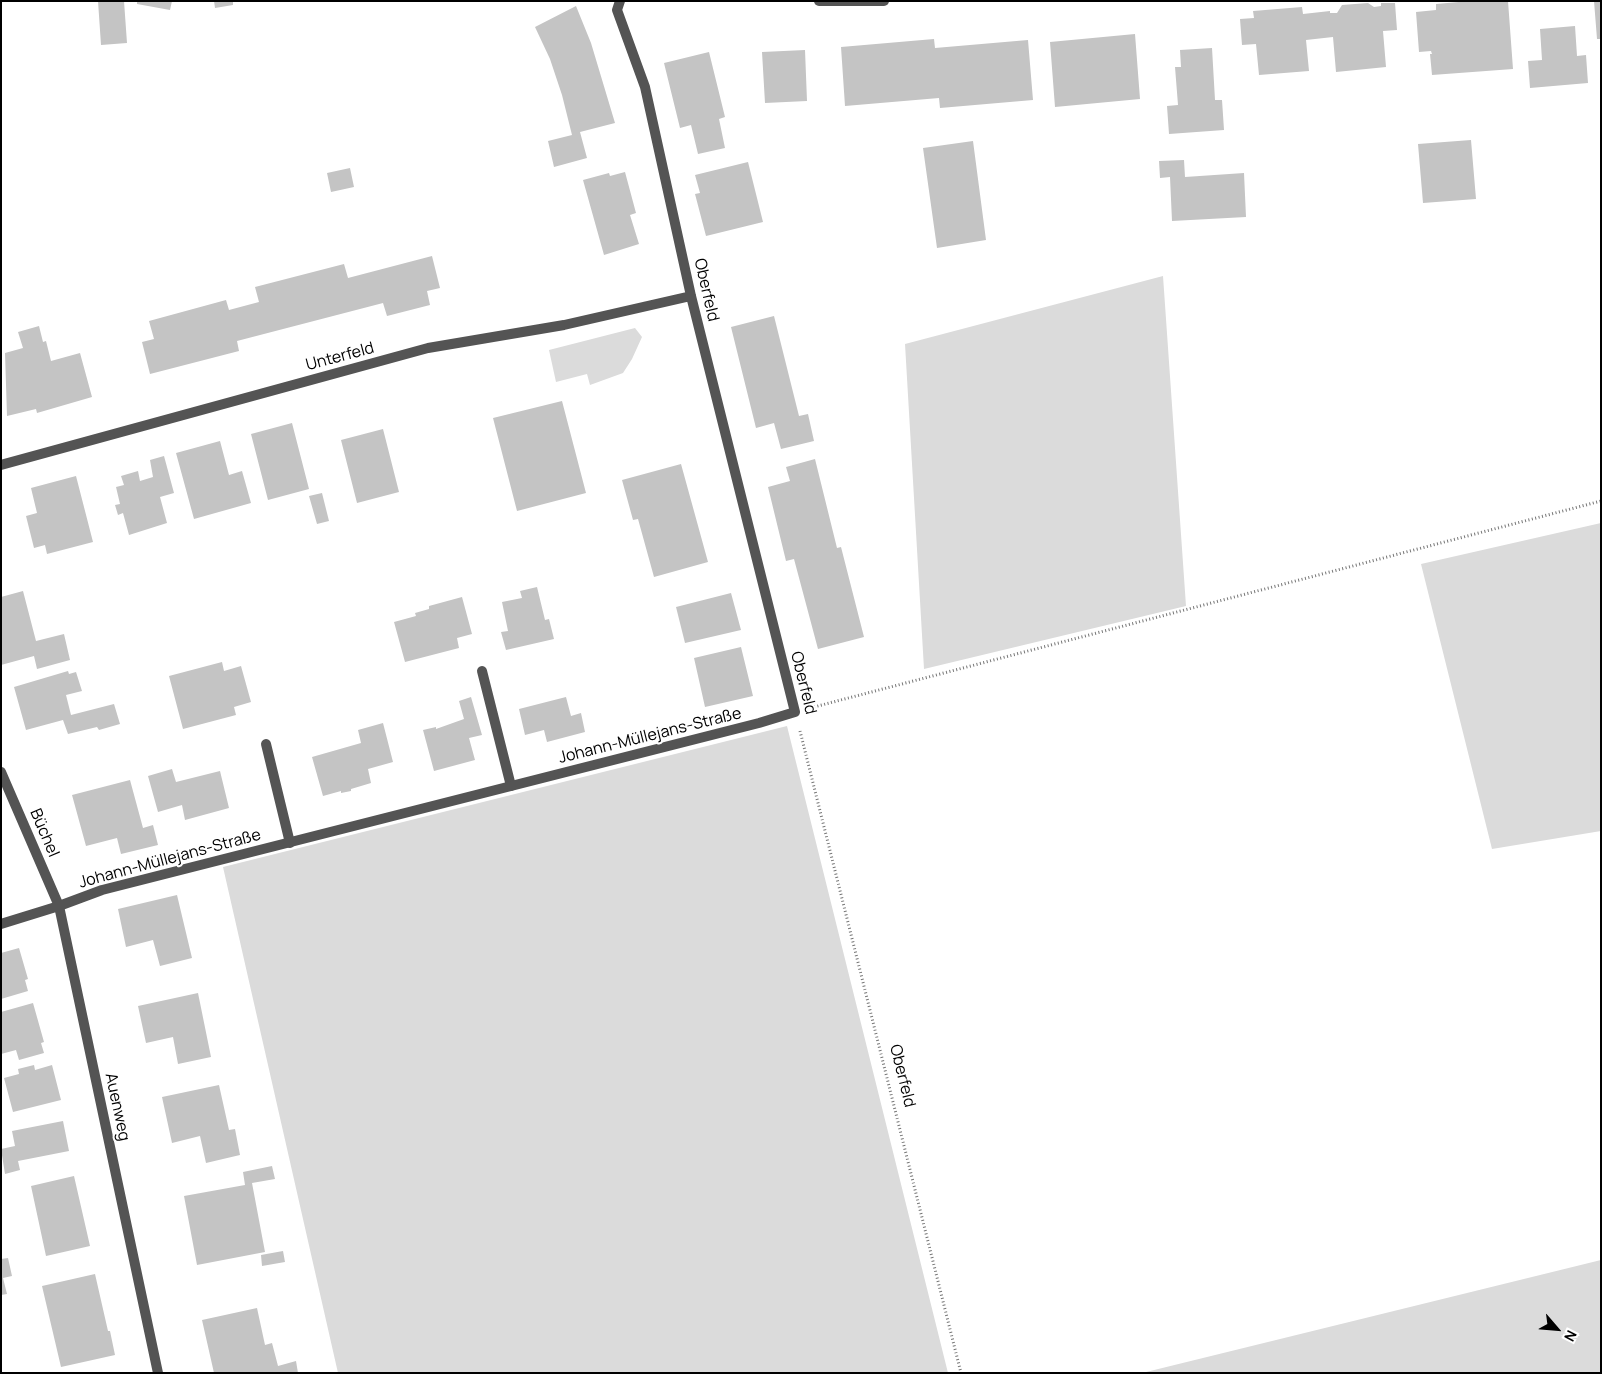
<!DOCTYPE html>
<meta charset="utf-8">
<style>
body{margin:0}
#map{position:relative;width:1602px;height:1374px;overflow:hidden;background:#fff;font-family:Manrope,sans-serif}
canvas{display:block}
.frame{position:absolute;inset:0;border:2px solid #000;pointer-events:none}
.north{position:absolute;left:1532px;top:1304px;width:50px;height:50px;-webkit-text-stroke:4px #fff;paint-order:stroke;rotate:117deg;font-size:14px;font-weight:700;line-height:20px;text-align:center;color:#000}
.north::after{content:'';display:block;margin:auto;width:18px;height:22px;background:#000;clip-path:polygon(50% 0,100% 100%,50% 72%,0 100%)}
</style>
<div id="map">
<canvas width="1602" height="1374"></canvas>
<div class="frame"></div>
<div class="north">N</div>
</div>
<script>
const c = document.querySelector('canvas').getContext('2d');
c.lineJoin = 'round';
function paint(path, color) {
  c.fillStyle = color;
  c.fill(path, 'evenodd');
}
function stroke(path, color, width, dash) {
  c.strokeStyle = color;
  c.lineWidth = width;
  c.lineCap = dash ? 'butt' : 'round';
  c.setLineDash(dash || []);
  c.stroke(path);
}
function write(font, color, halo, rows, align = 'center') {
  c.font = font + ' Manrope,sans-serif';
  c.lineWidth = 4;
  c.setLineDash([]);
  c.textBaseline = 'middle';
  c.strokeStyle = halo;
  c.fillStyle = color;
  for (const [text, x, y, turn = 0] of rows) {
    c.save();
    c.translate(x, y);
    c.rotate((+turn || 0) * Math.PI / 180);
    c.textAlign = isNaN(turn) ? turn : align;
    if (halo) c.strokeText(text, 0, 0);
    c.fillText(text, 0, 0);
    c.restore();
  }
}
const green = new Path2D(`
 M 1163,276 L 1186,606 L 924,669 L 905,344 Z
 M 635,328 L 642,337 L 632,359 L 623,373 L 590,385 L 587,374 L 556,382 L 549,350 Z
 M 1601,523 L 1601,831 L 1492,849 L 1421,564 Z
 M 787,726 L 948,1373 L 338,1373 L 223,867 Z
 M 1601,1260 L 1601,1373 L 1142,1373 Z`);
const building = new Path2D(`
 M 98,1 L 124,1 L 127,43 L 101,45 Z
 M 137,1 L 172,1 L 170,10 L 137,4 Z
 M 214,1 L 233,1 L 233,5 L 215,8 Z
 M 1470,1 L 1508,1 L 1513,69 L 1432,75 L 1430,54 L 1432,54 L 1431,51 L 1419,52 L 1416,12 L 1436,10 L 1436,4 Z
 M 1594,1 L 1601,1 L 1601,39 L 1597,39 Z
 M 1368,3 L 1374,7 L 1381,6 L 1381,3 L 1395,3 L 1397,30 L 1383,31 L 1386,67 L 1336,72 L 1333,37 L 1306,40 L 1309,71 L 1259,75 L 1256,44 L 1242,45 L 1240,19 L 1254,18 L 1253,11 L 1302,7 L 1303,14 L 1330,11 L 1330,13 L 1337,13 L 1342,5 Z
 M 576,6 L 591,43 L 615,123 L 580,132 L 587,158 L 554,167 L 548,141 L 572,135 L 562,95 L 550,59 L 535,27 Z
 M 1575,26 L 1577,56 L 1586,55 L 1588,83 L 1530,88 L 1528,61 L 1542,60 L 1540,29 Z
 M 1135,34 L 1140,99 L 1055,107 L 1050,42 Z
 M 934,39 L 935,48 L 1028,40 L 1033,100 L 940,108 L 939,98 L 845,106 L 841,47 Z
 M 1212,48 L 1215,100 L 1222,100 L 1224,130 L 1169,134 L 1167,106 L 1178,105 L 1175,67 L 1181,67 L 1180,50 Z
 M 805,50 L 807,101 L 765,103 L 762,52 Z
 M 709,52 L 725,117 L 719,119 L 725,148 L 698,154 L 691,125 L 680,128 L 664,63 Z
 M 1471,140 L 1476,199 L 1423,203 L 1418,144 Z
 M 973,141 L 986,240 L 937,248 L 923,148 Z
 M 1184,160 L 1185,177 L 1244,173 L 1246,217 L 1172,221 L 1170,177 L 1160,178 L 1159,161 Z
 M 748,162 L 763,222 L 706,236 L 695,194 L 700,193 L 695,175 Z
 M 350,168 L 354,187 L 331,192 L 327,173 Z
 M 625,172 L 636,213 L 630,215 L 639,244 L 604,255 L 583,180 L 609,173 L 610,176 Z
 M 432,256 L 440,288 L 427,291 L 430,305 L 387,316 L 383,303 L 237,341 L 239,351 L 150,374 L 142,342 L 154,339 L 149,321 L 226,300 L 229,310 L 259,302 L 255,287 L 344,264 L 348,278 Z
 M 774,316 L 799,416 L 808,414 L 814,441 L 781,449 L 774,423 L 756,428 L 731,327 Z
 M 39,326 L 43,342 L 46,341 L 51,361 L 80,353 L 92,397 L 37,413 L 36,409 L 7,416 L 5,353 L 23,348 L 18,332 Z
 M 562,401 L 586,493 L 517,511 L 493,418 Z
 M 292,423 L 309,489 L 268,500 L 251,434 Z
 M 383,429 L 399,492 L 357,503 L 341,440 Z
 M 220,441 L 229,475 L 242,471 L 251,503 L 194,519 L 176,453 Z
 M 164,456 L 174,493 L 160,497 L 167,523 L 129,535 L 123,513 L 118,515 L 115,505 L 120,504 L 116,487 L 124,485 L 121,476 L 138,471 L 140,481 L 153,477 L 150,460 Z
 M 815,459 L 837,548 L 841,547 L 864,637 L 818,649 L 794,559 L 786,561 L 768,487 L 790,481 L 786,467 Z
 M 681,464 L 708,562 L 654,577 L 638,519 L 633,520 L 622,480 Z
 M 76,476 L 93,542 L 47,554 L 45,545 L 34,548 L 26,516 L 37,513 L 31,488 Z
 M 322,493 L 329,521 L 317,524 L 309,496 Z
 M 537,587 L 545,620 L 549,619 L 554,639 L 506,650 L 501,632 L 508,631 L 502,602 L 522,598 L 520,591 Z
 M 23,591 L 36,641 L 64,634 L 70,660 L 37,669 L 34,656 L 1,665 L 1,597 Z
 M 731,593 L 741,630 L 685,643 L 676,607 Z
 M 462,597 L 472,634 L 457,638 L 459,648 L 405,662 L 394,622 L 416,616 L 415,613 L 429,609 L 429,606 Z
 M 741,647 L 753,696 L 705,707 L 694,658 Z
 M 222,662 L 224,671 L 241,666 L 251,702 L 234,707 L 236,715 L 183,729 L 169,676 Z
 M 68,671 L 69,674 L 76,672 L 82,691 L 66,695 L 71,715 L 114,704 L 120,724 L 99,730 L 97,727 L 68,734 L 63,720 L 26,730 L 14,687 Z
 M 471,697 L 482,735 L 469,738 L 475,760 L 434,771 L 423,730 L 436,727 L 436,729 L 464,719 L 459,701 Z
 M 566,697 L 571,716 L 581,713 L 585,732 L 547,742 L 544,730 L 525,735 L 519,709 Z
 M 383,723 L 393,762 L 368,769 L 371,783 L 351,789 L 351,791 L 341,793 L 341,791 L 323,796 L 312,757 L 361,743 L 358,730 Z
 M 172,769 L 176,782 L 220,771 L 229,808 L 185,820 L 182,805 L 158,812 L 148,776 Z
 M 130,780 L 143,828 L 153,825 L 158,845 L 121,854 L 117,838 L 86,846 L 72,795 Z
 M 177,895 L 192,958 L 160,966 L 153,940 L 126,947 L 118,909 Z
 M 19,948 L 28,979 L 25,980 L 28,991 L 1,999 L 1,953 Z
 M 198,993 L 211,1057 L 178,1064 L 173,1037 L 146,1043 L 138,1006 Z
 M 33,1003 L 44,1042 L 41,1043 L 44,1053 L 19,1060 L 16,1050 L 1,1054 L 1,1012 Z
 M 34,1065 L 35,1070 L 52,1065 L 61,1100 L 13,1112 L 4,1078 L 19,1074 L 18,1069 Z
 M 219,1085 L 229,1130 L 235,1129 L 240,1155 L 206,1163 L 200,1136 L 172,1143 L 162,1097 Z
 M 63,1121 L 69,1151 L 18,1161 L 20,1170 L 5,1174 L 1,1149 L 15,1146 L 12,1131 Z
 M 272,1166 L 275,1179 L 252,1183 L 265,1252 L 197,1265 L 184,1196 L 245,1185 L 243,1172 Z
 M 74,1176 L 90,1246 L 46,1256 L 31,1186 Z
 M 283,1251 L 285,1262 L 262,1266 L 261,1255 Z
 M 8,1258 L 12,1276 L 3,1278 L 7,1294 L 1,1295 L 1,1259 Z
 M 95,1274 L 108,1331 L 110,1331 L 115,1355 L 61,1367 L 42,1286 Z
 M 257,1308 L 265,1345 L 272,1343 L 278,1366 L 296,1361 L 298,1373 L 214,1373 L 202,1320 Z`);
const path = new Path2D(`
 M 814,707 L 1601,501
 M 800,731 L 961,1373`);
const service = new Path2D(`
 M 482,671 L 511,786
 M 266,744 L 290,843`);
const minor = new Path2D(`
 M 1,465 L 428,348 L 564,325 L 691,296
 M 1,772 L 59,906 L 102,890 L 759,723 L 795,712 L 691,296 L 645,87 L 617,10 L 620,1
 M 1,924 L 59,906 L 158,1373`);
const tertiary = new Path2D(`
 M 819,1 L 884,1`);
const streetNames = [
 ["Oberfeld",706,290,77],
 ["Unterfeld",340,357,-15],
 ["Oberfeld",803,683,76],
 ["Johann-Müllejans-Straße",650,736,-14],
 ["Büchel",44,833,67],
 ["Johann-Müllejans-Straße",170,859,-15],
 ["Oberfeld",902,1076,76],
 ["Auenweg",117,1107,78]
];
paint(green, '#dbdbdb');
paint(building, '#c4c4c4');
stroke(path, '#767676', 3, [1, 2.5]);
stroke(service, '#545454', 10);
stroke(minor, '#545454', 10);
stroke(tertiary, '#545454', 10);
write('16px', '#000', '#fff', streetNames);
</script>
